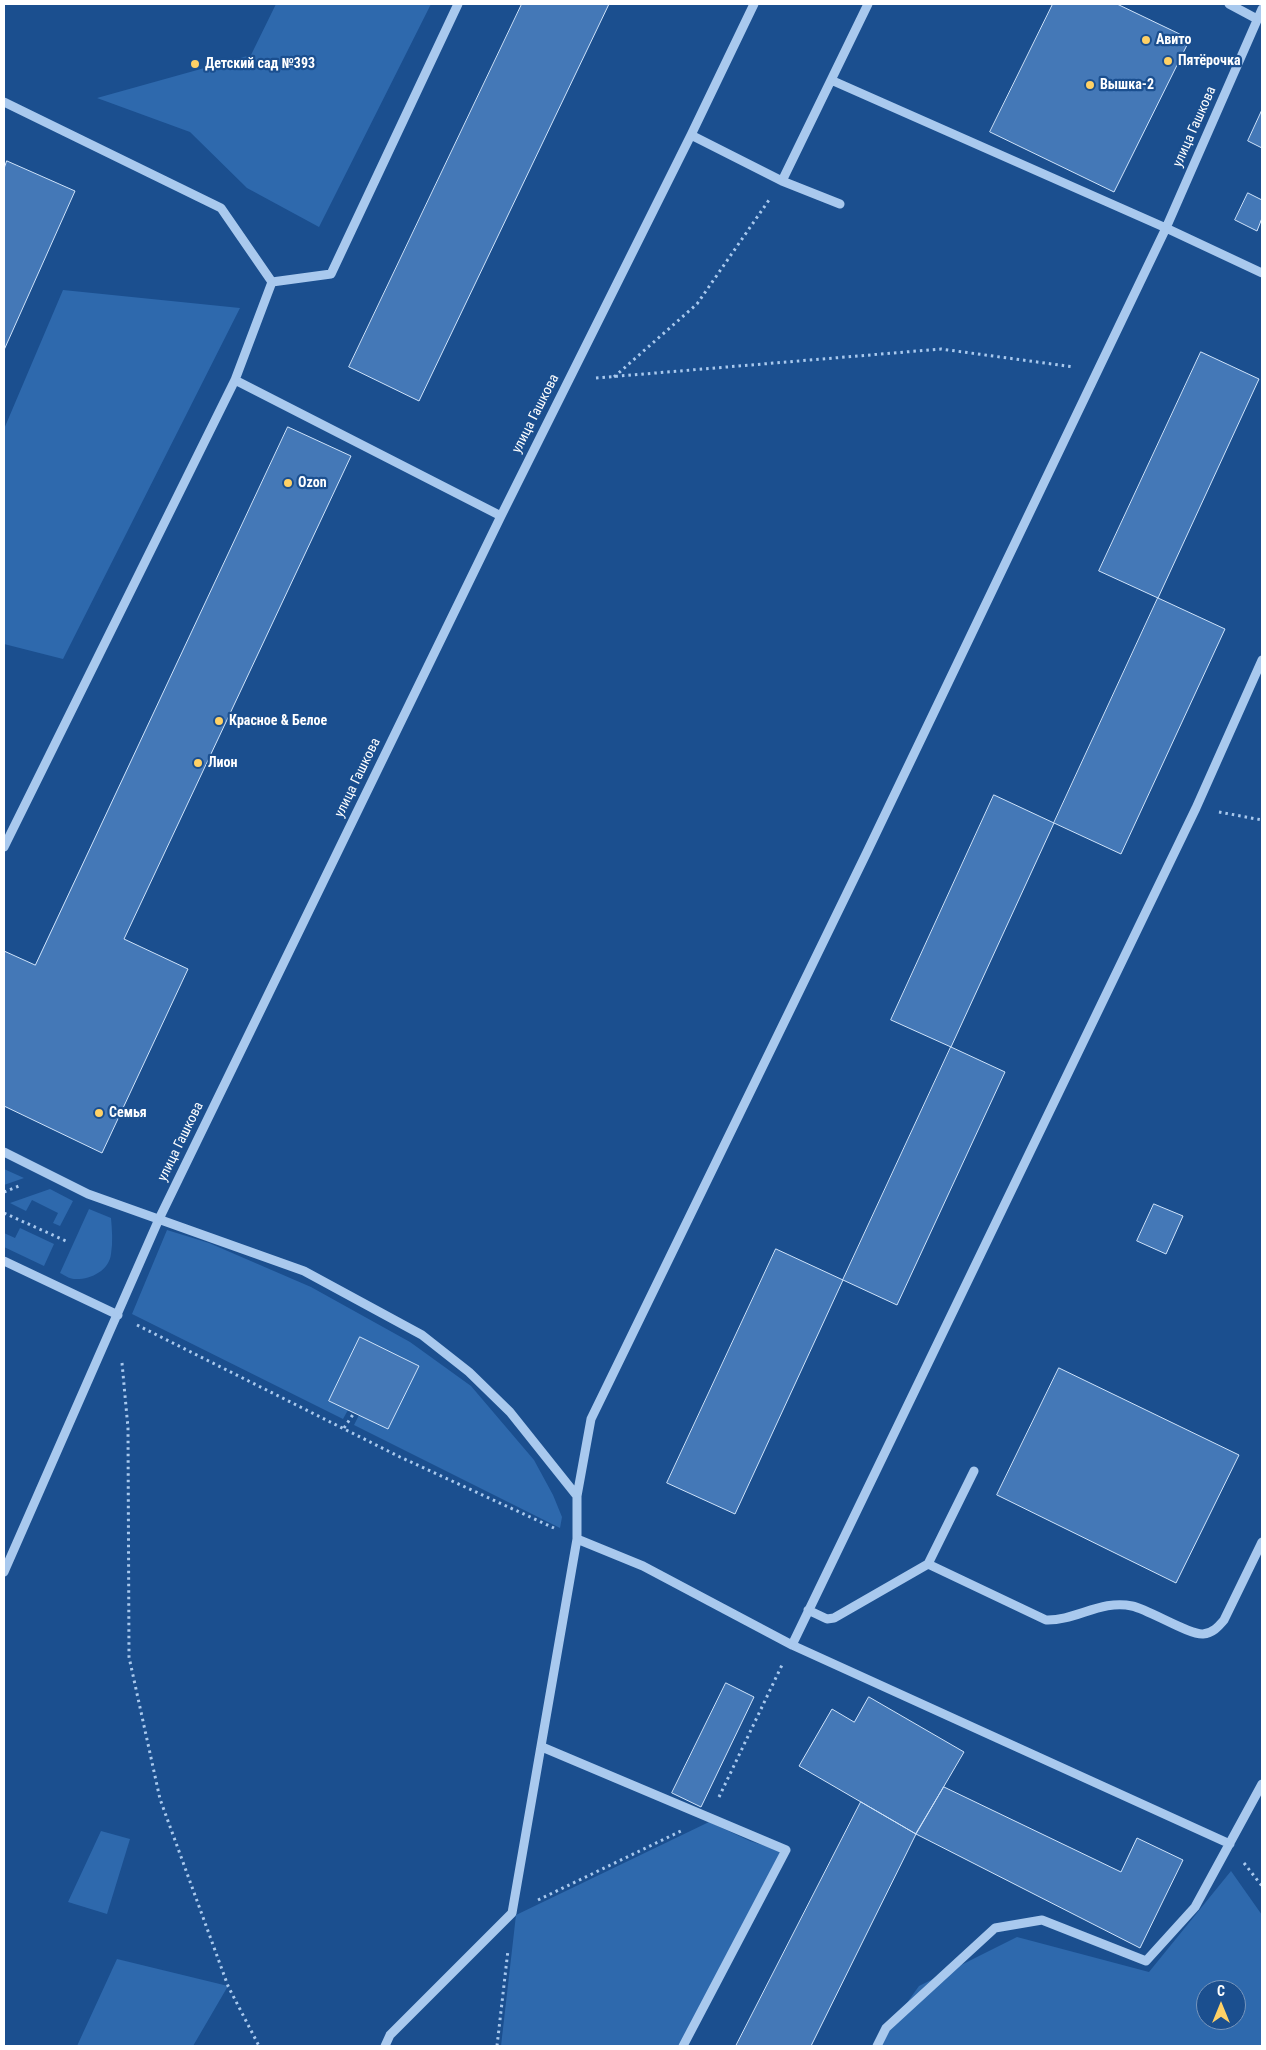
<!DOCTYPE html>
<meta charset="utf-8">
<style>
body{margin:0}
#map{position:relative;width:1266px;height:2050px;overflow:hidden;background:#1b4f8f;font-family:"Roboto Condensed",sans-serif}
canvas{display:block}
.frame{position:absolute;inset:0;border:5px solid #fff;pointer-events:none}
.north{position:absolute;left:1196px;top:1980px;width:50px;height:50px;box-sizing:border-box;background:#1b4f8f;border:1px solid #7695bc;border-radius:50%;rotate:0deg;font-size:14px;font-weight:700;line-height:20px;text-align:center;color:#fff}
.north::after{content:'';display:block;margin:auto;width:18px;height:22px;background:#ffd166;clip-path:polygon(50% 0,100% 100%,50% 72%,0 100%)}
</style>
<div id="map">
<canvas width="1266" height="2050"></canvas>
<div class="frame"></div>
<div class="north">С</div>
</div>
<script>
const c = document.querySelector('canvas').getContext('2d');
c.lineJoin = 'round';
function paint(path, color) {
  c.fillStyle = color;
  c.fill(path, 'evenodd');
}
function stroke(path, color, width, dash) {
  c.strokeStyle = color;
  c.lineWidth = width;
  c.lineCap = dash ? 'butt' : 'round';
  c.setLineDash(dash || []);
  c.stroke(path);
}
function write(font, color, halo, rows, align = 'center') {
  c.font = font + ' "Roboto Condensed",sans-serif';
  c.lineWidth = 4.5;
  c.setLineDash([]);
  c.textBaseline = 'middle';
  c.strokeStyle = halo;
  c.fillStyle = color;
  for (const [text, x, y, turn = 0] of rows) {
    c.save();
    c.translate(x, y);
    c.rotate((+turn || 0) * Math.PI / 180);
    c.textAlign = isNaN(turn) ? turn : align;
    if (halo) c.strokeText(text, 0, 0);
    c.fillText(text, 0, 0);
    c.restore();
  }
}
const green = new Path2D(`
 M 276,4 L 431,4 L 319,227 L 247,188 L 190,132 L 97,98 L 251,55 Z
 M 63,290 L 240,308 L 63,659 L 4,644 L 4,429 Z
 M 4,1169 L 24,1178 L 4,1185 Z
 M 50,1189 L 73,1201 L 60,1226 L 53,1223 L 58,1213 L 32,1200 L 26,1211 L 10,1203 Z
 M 89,1209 L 111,1218 C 112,1230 113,1242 111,1254 C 109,1271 90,1280 74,1279 C 70,1279 64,1275 60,1273 Z
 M 20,1228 L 54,1244 L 44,1266 L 4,1247 L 4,1233 L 15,1238 Z
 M 167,1230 L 209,1243 L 311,1287 L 410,1342 L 471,1386 L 534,1460 L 553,1495 L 562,1517 L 560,1528 L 354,1425 L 359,1415 L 388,1429 L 419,1366 L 348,1410 L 343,1419 L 132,1314 Z
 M 709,1822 L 750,1841 L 781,1851 L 679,2046 L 501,2046 L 516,1915 Z
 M 101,1831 L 130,1839 L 107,1914 L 68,1902 Z
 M 1231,1871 L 1262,1915 L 1262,2046 L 876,2046 L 919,1986 L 1017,1937 L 1149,1972 ZM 1206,1990 L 1236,1990 L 1236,2020 L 1206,2020 Z
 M 117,1959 L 228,1986 L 193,2046 L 77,2046 Z`);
const building = new Path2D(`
 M 522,4 L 609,4 L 419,401 L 349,367 Z
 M 1053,4 L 1117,4 L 1190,39 L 1114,192 L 990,132 Z
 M 1262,110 L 1262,148 L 1248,141 Z
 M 7,161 L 75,191 L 4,350 L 4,169 Z
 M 1248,193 L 1262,200 L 1262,218 L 1257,231 L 1235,220 Z
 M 1201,352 L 1259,379 L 1158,598 L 1099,571 Z
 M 288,427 L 351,456 L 124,939 L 188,969 L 102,1153 L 4,1106 L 4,951 L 35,965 Z
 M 1158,598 L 1225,629 L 1121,854 L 1054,823 Z
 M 994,795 L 1054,823 L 951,1047 L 891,1020 Z
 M 951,1047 L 1005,1072 L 897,1305 L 843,1280 Z
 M 1154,1204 L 1183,1216 L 1166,1254 L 1137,1241 Z
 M 776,1249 L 843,1280 L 735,1514 L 667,1483 Z
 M 360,1337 L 419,1366 L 388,1429 L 329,1401 Z
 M 1059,1368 L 1239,1455 L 1176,1583 L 997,1495 Z
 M 726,1683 L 754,1697 L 701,1807 L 672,1793 Z
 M 869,1697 L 964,1752 L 916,1834 L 799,1766 L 832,1709 L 854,1722 Z
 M 944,1787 L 1121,1872 L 1137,1838 L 1183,1860 L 1140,1948 L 916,1834 Z
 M 861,1802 L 916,1834 L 811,2046 L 736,2046 Z`);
const path = new Path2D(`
 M 614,377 L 697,304 L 769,200
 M 596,378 L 941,349 L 1074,367
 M 1219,812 L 1262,820
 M 4,1192 L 19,1186
 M 4,1213 L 66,1241
 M 137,1325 L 400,1457 L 554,1528
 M 122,1363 L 128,1428 L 129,1657 L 160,1799 L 228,1986 L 259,2046
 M 344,1428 L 354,1413
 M 719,1797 L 782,1665
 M 1244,1863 L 1262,1886
 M 538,1900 L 681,1831
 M 497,2046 L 508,1950`);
const minor = new Path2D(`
 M 1229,4 L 1257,19
 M 831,80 L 1166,228 L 1262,273
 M 4,102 L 221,208 L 272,282 L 235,380 L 4,847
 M 691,135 L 782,181 L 840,204
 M 782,181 L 868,4
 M 272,282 L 331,274 L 458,4
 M 235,380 L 501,516
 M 4,1152 L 88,1194 L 304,1271 L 422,1335 L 469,1372 L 510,1412 L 577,1496
 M 4,1261 L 118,1315
 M 577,1539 L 577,1496 L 591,1419 L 867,852 L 1166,228 L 1262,9
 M 928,1564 L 974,1471
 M 4,1572 L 159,1219 L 501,516 L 691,135 L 754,4
 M 808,1610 L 827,1619 L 834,1618 L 928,1564 L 1046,1620 C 1075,1621 1102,1599 1132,1606 C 1150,1610 1189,1635 1203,1634 C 1213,1633 1218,1627 1224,1620 L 1262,1542
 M 542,1747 L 786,1850 L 683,2046
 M 1230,1844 L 792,1645 L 1196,808 L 1262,660
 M 385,2046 L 390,2035 L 512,1913 L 577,1539 L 643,1566 L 792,1645
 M 877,2046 L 886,2028 L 995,1928 L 1042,1920 L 1146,1961 L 1195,1907 L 1262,1784`);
const markers = [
 [1146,40,5,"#ffd166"],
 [1168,61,5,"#ffd166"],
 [195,64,5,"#ffd166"],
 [1090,85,5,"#ffd166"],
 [288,483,5,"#ffd166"],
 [219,721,5,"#ffd166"],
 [198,763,5,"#ffd166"],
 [99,1113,5,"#ffd166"]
];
const poiNames = [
 ["Авито",1156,40],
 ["Пятёрочка",1178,61],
 ["Детский сад №393",205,64],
 ["Вышка-2",1100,85],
 ["Ozon",298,483],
 ["Красное & Белое",229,721],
 ["Лион",208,763],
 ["Семья",109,1113]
];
const streetNames = [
 ["улица Гашкова",1195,127,-66],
 ["улица Гашкова",536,414,-63],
 ["улица Гашкова",358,778,-64],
 ["улица Гашкова",181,1142,-64]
];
paint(green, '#2e69ad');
paint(building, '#4478b7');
stroke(building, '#cfe3fa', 1);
stroke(path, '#a9c9ee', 3, [2.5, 4]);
stroke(minor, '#a9c9ee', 9);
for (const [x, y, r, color] of markers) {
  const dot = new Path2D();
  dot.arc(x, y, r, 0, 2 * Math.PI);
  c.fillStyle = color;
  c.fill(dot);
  stroke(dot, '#1b4f8f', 2);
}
write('bold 14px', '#fff', '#1b4f8f', poiNames, 'left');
write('14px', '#fff', '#1b4f8f', streetNames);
</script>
